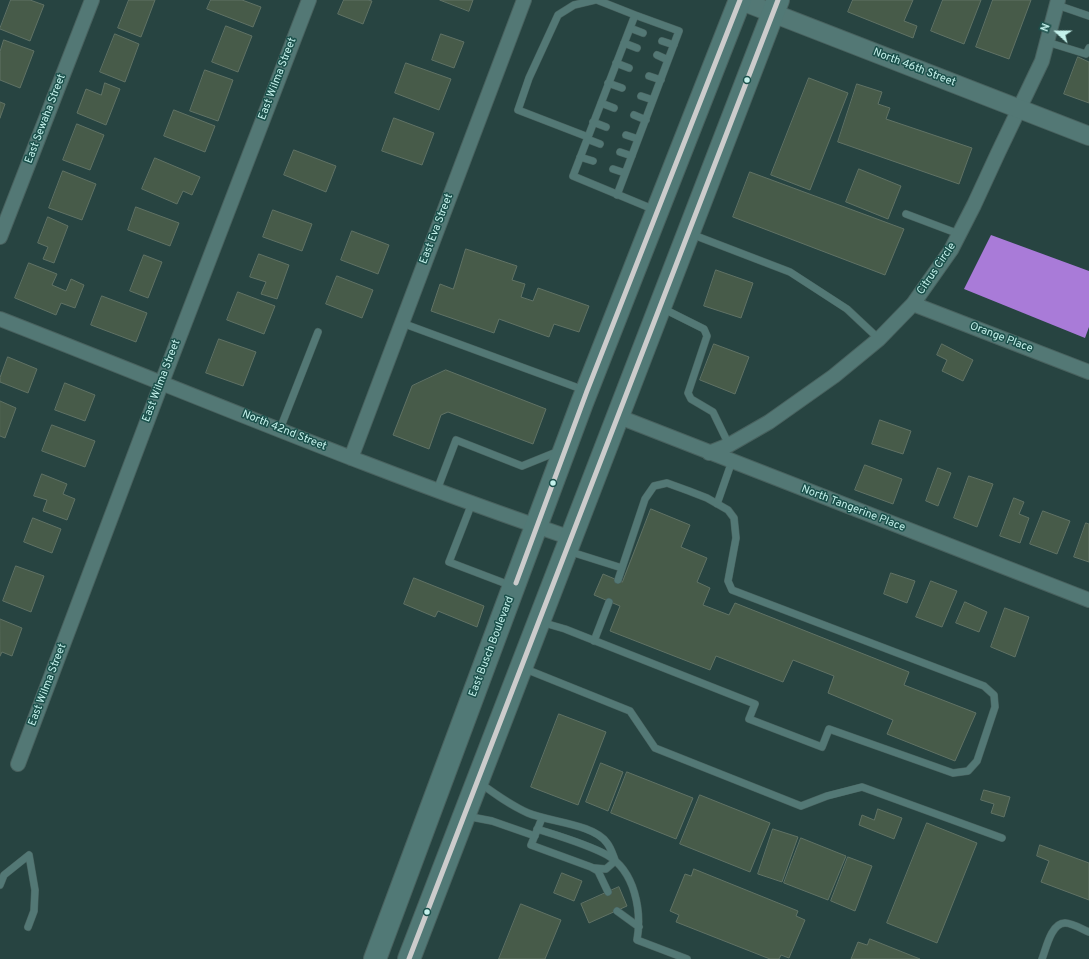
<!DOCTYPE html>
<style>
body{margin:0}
#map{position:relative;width:1089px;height:959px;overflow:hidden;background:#274441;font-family:Overpass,sans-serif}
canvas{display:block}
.north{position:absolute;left:1037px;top:12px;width:40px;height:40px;-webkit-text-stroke:3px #1b504b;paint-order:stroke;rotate:291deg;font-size:11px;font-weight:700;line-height:16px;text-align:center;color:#c4f1eb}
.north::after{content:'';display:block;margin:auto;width:14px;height:18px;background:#c4f1eb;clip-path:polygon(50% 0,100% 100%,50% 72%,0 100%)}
</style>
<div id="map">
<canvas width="1089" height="959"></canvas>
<div class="north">N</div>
</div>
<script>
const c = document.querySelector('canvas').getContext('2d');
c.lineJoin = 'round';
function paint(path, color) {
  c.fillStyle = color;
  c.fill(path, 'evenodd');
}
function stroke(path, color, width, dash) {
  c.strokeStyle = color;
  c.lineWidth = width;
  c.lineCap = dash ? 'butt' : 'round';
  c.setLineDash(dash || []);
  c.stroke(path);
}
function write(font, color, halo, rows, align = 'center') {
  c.font = font + ' Overpass,sans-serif';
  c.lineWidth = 3;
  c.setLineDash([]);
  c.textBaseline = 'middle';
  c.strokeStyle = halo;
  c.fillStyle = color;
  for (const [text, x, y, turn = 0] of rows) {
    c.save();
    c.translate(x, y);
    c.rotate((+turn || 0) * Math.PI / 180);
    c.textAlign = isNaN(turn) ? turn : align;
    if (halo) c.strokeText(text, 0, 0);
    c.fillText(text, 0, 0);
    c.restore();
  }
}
const water = new Path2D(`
 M 991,235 L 1089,271 L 1089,327 L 1085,338 L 964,289 Z`);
const building = new Path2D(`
 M 11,0 L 30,0 L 44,5 L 30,41 L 0,29 Z
 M 129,0 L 155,0 L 141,37 L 118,28 Z
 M 211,0 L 242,0 L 261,7 L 253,27 L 207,9 Z
 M 344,0 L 368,0 L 372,1 L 363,24 L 338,14 Z
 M 440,0 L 473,0 L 469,11 Z
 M 853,0 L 913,0 L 904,21 L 917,26 L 913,38 L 848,12 Z
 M 943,0 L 981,0 L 964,44 L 931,31 Z
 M 993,0 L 1031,0 L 1009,59 L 976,47 Z
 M 226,26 L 252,36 L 238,72 L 212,62 Z
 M 115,34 L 139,44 L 125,82 L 100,72 Z
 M 441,34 L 464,42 L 454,68 L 432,60 Z
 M 4,40 L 34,51 L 20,88 L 0,80 L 0,52 Z
 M 1078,57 L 1089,62 L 1089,103 L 1064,94 Z
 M 406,63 L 451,79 L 439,110 L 395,93 Z
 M 205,70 L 233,80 L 218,121 L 190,111 Z
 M 809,78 L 848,93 L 810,190 L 771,175 Z
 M 105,83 L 120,89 L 106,125 L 77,113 L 86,89 L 101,95 Z
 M 857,84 L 882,92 L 878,104 L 890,108 L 886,119 L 972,148 L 959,184 L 838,142 Z
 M 0,102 L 5,104 L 0,118 Z
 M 174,110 L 215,126 L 205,152 L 164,136 Z
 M 394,118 L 434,133 L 422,165 L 382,151 Z
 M 77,124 L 104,135 L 90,170 L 63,160 Z
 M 294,150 L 336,166 L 326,192 L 284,175 Z
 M 155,158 L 200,177 L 192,195 L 183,191 L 177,204 L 142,189 Z
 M 859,169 L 901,186 L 888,219 L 846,202 Z
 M 63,171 L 96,184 L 82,220 L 49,208 Z
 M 750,172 L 904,229 L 885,275 L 733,217 Z
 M 136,207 L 179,223 L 170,246 L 128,230 Z
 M 273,210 L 312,224 L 302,251 L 263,237 Z
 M 48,217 L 68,226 L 54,263 L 43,259 L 48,247 L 38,243 Z
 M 352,231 L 389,245 L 378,274 L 341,260 Z
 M 466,249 L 517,266 L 512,280 L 525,284 L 521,297 L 533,301 L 538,288 L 589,306 L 579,332 L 554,324 L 549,337 L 499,319 L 494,333 L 431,311 L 440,284 L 453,289 Z
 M 259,254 L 289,265 L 277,299 L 261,294 L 266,282 L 250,277 Z
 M 144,255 L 162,262 L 148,298 L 130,291 Z
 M 29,263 L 57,274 L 52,285 L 66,291 L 71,279 L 84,285 L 75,308 L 61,303 L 56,315 L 15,298 Z
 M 716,270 L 753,283 L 741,318 L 704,306 Z
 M 337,276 L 373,290 L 362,318 L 326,304 Z
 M 238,292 L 275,306 L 264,334 L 227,320 Z
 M 102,296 L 147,313 L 136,342 L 91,325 Z
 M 219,339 L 256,352 L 243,386 L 206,373 Z
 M 714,344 L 749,357 L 735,394 L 700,380 Z
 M 942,344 L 973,360 L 963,381 L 942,371 L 947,360 L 937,355 Z
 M 8,357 L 37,369 L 28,393 L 0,382 L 0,378 Z
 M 446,370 L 546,409 L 533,444 L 448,412 L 441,415 L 429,449 L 393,435 L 412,386 Z
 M 65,383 L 95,395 L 85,421 L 55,410 Z
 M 0,401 L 16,408 L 5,438 L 0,436 Z
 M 880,420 L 911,431 L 903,454 L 872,444 Z
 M 52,425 L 95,441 L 85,467 L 42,451 Z
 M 865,465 L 902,479 L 893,504 L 855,490 Z
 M 938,468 L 951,473 L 938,506 L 926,501 Z
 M 42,474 L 67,484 L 63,494 L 75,499 L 67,520 L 43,511 L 47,500 L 34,496 Z
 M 969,476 L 993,484 L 977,527 L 954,518 Z
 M 1014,498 L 1024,502 L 1019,514 L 1029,518 L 1020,543 L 1000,536 Z
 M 651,509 L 690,525 L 681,547 L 707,558 L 697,582 L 710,588 L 703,605 L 729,615 L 735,603 L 909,672 L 904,685 L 976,713 L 955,761 L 887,734 L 893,720 L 828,693 L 834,676 L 793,660 L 783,682 L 716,656 L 710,670 L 610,631 L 620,606 L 594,595 L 603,574 L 622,582 Z
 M 1043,511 L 1070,521 L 1057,554 L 1030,544 Z
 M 33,518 L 61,529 L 52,553 L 24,542 Z
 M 1086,523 L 1089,524 L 1089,562 L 1074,557 Z
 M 16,566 L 44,576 L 31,612 L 3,601 Z
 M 891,573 L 915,581 L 907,603 L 884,594 Z
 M 414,578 L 484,606 L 477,627 L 438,611 L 435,617 L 404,604 Z
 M 931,581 L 957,591 L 942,627 L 916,617 Z
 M 965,602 L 987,612 L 979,632 L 956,623 Z
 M 1005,608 L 1029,617 L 1015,657 L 991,647 Z
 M 0,619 L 22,628 L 12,656 L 2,652 L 0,656 Z
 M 559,714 L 606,732 L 578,805 L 531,787 Z
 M 601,763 L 623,772 L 608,811 L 586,802 Z
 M 627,772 L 693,798 L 676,839 L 611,813 Z
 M 984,790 L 1010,797 L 1004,817 L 991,813 L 994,804 L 981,800 Z
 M 700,795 L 770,823 L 750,872 L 680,844 Z
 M 878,809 L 902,818 L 894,839 L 859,825 L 862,815 L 874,820 Z
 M 927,823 L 977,843 L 937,943 L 887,923 Z
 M 773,829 L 798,837 L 782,882 L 758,874 Z
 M 801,838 L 846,856 L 828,900 L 784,883 Z
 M 1040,845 L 1089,863 L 1089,900 L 1041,882 L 1049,861 L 1037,856 Z
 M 848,857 L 872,866 L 855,911 L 831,901 Z
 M 694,869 L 798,911 L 796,916 L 805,920 L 789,958 L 781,955 L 779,959 L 770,959 L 676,922 L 679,915 L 670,911 L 685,874 L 691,876 Z
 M 562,873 L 582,881 L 574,901 L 554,893 Z
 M 619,887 L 627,906 L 589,923 L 581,904 Z
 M 521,904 L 561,920 L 545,959 L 499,959 Z
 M 870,939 L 920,959 L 851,959 L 858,942 L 867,945 Z`);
const service = new Path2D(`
 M 597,0 L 635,15
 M 1057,5 L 1089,16
 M 630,28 L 643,33
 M 662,41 L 674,45
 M 1047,42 L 1086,54 L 1089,48
 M 624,43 L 637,48
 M 657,55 L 668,60
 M 616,63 L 629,68
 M 649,76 L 661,80
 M 608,83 L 622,88
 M 641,96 L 653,100
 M 601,103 L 614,108
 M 634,115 L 646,120
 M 593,122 L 606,127
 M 626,135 L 638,139
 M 588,137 L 518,110 L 529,78 L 558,15 L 574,5 L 595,0
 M 587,139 L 600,144
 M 620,152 L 632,156
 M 580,157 L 593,161
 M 613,169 L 625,173
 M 617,195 L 679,31 L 635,15 L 573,176 L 655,210
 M 906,214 L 959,234
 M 691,234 L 790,272 L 847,309 L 879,339
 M 662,308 L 704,329 L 707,336 L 688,393 L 691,399 L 713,412 L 729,445
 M 402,323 L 584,390
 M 280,429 L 318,332
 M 437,490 L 456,440 L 522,466 L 559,451
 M 472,503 L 449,562 L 512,586
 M 717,504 L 732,461
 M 568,551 L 622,568
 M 541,622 L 565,629 L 755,704 L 749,719 L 822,747 L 829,729 L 953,773 L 968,771 L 977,761 L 995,707 L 994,695 L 984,686 L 732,590 L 728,581 L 736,538 L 734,518 L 728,510 L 707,498 L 689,491 L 667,483 L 654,486 L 645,499 L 618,580
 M 594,641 L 609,602
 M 523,668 L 630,711 L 655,748 L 801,806 L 827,796 L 862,787 L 1002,838
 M 480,783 C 495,794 510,805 528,813 C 549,822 594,824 607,843 C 611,848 613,855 615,860
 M 466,816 L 492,821 L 535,836
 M 542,818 L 531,845 L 591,867 L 598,871 L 608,892
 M 537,829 C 559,836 587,844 607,855 C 635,871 642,911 637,940 L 687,959
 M 594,868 L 606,869 L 615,861
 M 0,885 L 4,875 L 29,855 L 35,890 L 34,911 L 28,927
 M 617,911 L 639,927
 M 1042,959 C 1046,949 1051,923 1065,923 C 1072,923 1082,929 1089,932`);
const minor = new Path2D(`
 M 0,237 L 92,0
 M 913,304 L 1089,372
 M 0,319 C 190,393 378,473 571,538
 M 617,416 L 1089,600
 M 709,453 L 729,445 L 769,422 L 834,376 L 879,339 L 913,304 L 951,250 L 974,205 L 998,153 L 1042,61 L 1058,0
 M 351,458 L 524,0
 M 18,764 L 162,382 L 309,0`);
const tertiary = new Path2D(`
 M 739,0 L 1089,136`);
const primary = new Path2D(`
 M 375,959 L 582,403 L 740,0
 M 409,959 L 778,0`);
const bus1 = new Path2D(`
 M 516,583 L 587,391 L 740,0
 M 409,959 L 778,0`);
const markers = [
 [747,80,3.5,"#c4f1eb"],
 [553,483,3.5,"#c4f1eb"],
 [427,912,3.5,"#c4f1eb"]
];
const streetNames = [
 ["North 46th Street",914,68,21],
 ["East Wilma Street",278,79,-69],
 ["East Sewaha Street",46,119,-69],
 ["East Eva Street",437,229,-69],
 ["Citrus Circle",937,269,-56],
 ["Orange Place",1001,338,21],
 ["East Wilma Street",162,381,-69],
 ["North 42nd Street",284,431,22],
 ["North Tangerine Place",853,509,21],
 ["East Busch Boulevard",492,647,-69],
 ["East Wilma Street",48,685,-69]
];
paint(water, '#a97bd8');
paint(building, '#475b49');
stroke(building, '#607265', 1);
stroke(service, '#49625f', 8);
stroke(minor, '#49625f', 16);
stroke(tertiary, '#49625f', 20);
stroke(primary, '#49625f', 24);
stroke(service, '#537875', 7);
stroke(minor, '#537875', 14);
stroke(tertiary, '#537875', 18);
stroke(primary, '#517976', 22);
stroke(bus1, '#ccc', 5);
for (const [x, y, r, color] of markers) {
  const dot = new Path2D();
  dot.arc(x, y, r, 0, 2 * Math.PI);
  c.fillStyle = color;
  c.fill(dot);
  stroke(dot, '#1b504b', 1.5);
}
write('11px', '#c4f1eb', '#1b504b', streetNames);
</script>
